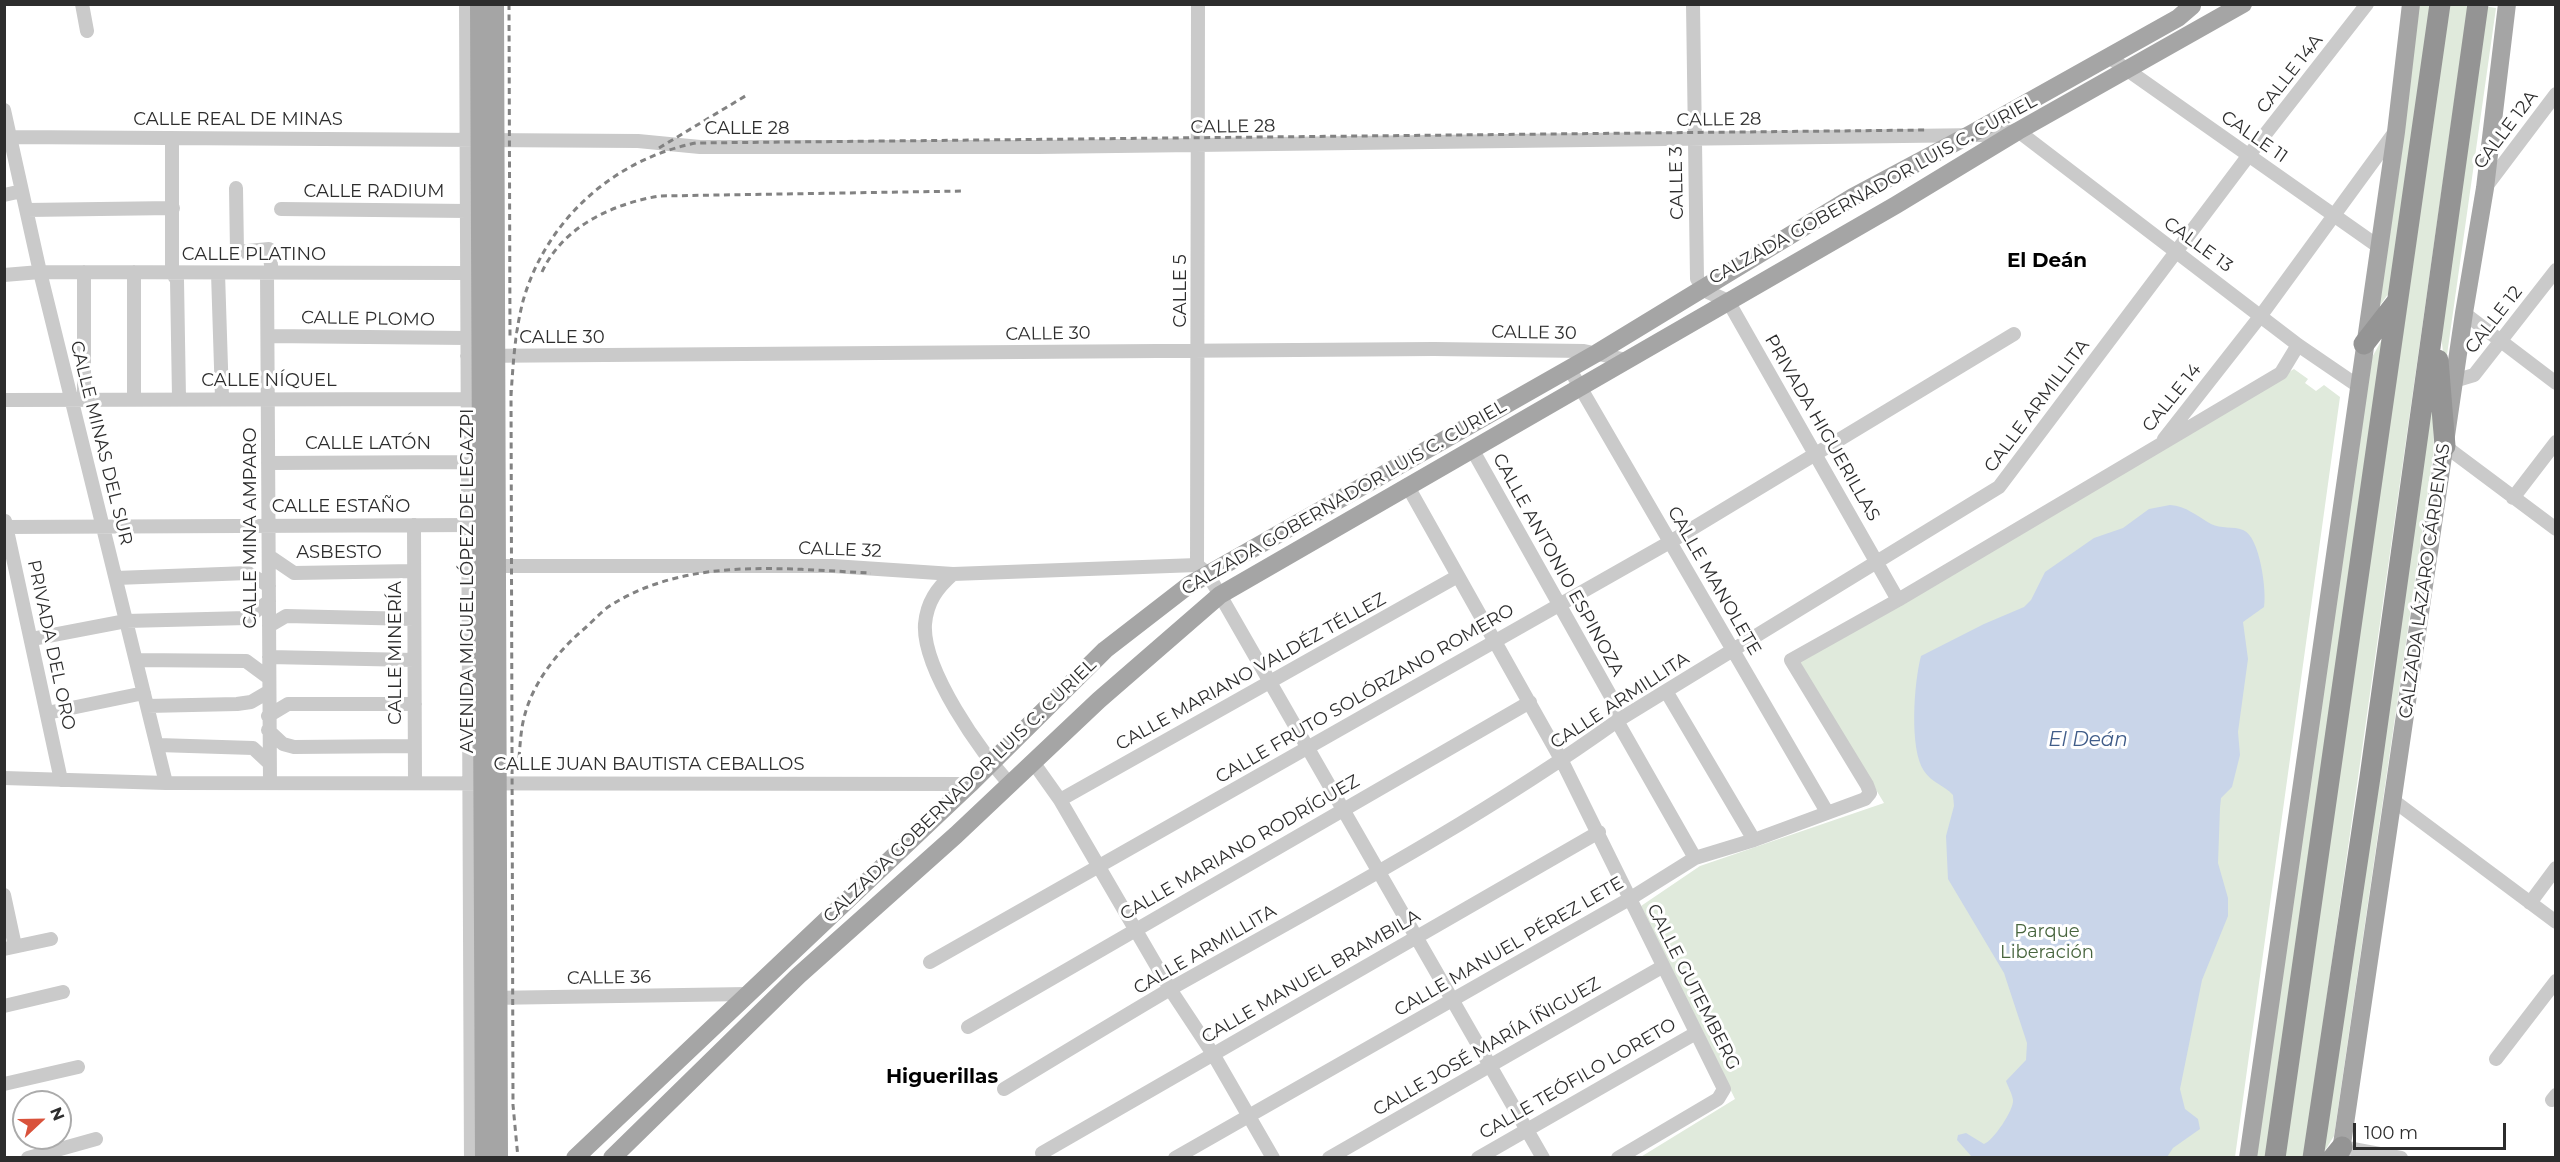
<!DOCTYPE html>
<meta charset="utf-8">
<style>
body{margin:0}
#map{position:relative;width:2560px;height:1162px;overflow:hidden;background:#fff;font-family:Montserrat,sans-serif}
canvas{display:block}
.frame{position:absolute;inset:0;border:6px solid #2d2d2d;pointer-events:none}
.north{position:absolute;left:12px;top:1090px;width:60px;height:60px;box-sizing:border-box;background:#fff;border:2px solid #ababab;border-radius:50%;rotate:68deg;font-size:16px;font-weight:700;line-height:24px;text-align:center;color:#2d2d2d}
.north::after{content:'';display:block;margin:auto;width:21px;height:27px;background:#d9523b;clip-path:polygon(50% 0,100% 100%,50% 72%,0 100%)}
.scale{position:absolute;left:2353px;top:1123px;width:153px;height:27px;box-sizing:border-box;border:3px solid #2d2d2d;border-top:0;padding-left:8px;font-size:18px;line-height:21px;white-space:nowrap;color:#2d2d2d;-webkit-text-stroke:4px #fff;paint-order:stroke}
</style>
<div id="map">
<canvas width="2560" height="1162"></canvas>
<div class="frame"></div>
<div class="north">N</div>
<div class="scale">100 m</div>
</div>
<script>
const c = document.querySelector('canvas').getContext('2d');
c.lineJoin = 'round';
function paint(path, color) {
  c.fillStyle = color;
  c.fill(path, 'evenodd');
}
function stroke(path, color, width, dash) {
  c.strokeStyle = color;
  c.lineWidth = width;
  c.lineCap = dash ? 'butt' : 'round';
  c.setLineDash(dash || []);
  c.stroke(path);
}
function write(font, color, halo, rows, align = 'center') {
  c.font = font + ' Montserrat,sans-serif';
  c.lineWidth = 6;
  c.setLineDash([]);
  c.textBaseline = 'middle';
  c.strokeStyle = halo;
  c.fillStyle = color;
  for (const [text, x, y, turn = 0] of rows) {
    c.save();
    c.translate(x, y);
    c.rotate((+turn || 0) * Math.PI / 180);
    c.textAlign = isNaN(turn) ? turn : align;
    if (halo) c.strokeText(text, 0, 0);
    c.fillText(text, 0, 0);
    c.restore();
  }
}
const green = new Path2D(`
 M 2418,5 L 2432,5 L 2391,290 L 2376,311 Z
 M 2446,5 L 2468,5 L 2304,1157 L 2282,1158 Z
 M 2483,6 L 2496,8 L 2445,369 L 2440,326 Z
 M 2384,336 L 2267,1157 L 2256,1158 L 2366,368 Z
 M 2294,369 L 2308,379 L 2305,383 L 2316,391 L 2324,385 L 2340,397 L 2235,1157 L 1639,1158 L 1735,1099 L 1641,906 L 1700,866 L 1884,803 L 1798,660 Z
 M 2432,377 L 2434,450 L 2334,1136 L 2321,1157 Z`);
const water = new Path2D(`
 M 2170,505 C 2186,506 2197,516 2211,524 C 2221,529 2233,526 2243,530 C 2260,536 2267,592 2264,607 L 2243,622 L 2248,659 L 2238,732 L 2240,755 L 2232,787 L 2221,798 L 2220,808 L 2218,863 L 2228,898 L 2228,916 L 2202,980 L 2180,1089 L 2185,1109 L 2198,1119 L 2200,1129 L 2173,1148 L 2167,1157 L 1972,1157 L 1957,1140 L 1958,1135 L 1966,1133 L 1984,1144 C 1993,1141 2014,1110 2013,1100 C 2012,1093 2008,1087 2006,1081 L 2026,1060 L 2027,1043 L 2004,973 L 1948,879 L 1946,836 L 1954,806 L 1953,795 C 1944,785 1932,783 1924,771 C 1909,749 1914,682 1921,656 L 1984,624 L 2024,607 L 2031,600 L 2045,572 L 2094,538 L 2123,528 L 2149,509 Z`);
const minor = new Path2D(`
 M 82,4 L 87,31
 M 466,4 L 471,1158
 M 1198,4 L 1197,565 L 1207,573 L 1220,595 L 1543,1158
 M 1693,4 L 1697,279 L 1708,292 L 1728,301 L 1898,600
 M 2109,57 L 2379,247
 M 4,110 L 40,272 L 166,783
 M 10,137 L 638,141 L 700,147 L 1038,147 L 1982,135 L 2018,131 L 2298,345 L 2358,386
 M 172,138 L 172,273 L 177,280 L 179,398
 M 236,188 L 237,252 L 269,249 L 272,273
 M 2485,188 L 2556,94
 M 4,195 L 22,191
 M 281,209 L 467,211
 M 27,210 L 173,208
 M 84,272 L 84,398
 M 134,272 L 134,398
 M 218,273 L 222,398
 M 267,273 L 270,783
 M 4,275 L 40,272 L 467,273
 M 2464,313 L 2556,383
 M 268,336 L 467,338
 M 467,356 L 1434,349 L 1584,351 L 1627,360
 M 1569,368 L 1827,812
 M 2454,381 L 2474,375 L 2556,270
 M 4,400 L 467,399
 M 2164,439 L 2262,314 L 2394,133
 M 2445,446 L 2556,529
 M 1472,449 L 1614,702 L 1617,721 L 1695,858
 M 268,463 L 468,462
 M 1407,485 L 1562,761 L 1724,1089 L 1718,1099 L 1618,1158
 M 2513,498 L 2556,442
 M 5,521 L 61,780
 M 414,525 L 415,782
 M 4,527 L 477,525
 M 269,556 L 294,573 L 414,571
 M 489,566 L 833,566 L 953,574 L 1197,565
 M 953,574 C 937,588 927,602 925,624 C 922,669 981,753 1010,784
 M 116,578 L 248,573 L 269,586
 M 269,626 L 286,616 L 414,619
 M 32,639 L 126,621 L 247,618 L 269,601
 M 269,657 L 414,660
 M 136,660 L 246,661 L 269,678
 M 1666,691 L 1754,840
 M 147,706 L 237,704 L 251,702 L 268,692
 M 47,713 L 144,693
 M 268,716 L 288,704 L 415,704
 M 268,730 L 283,744 L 294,747 L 413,746
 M 158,745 L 253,748 L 269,763
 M 1033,762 L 1060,800 L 1170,989 L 1213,1054 L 1273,1158
 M 4,778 L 166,783 L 970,784
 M 1060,800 L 1458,576
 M 2394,801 L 2556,922
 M 4,895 L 15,946
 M 2530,903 L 2556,868
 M 4,949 L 51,939
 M 930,962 L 1670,542 L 2014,334
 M 489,998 L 748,994
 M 4,1006 L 63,992
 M 968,1027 L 1530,702
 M 2496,1059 L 2556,981
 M 4,1084 L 78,1067
 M 1004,1089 C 1060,1055 1116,1021 1172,988 C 1323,903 1476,822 1617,721 L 1999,487 L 2249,155 L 2367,4
 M 2552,1100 L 2556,1095
 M 2342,1147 L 2401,1158
 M 1042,1153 L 1599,832
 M 28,1158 L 96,1139
 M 1175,1158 L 1631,898 L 1695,858 L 1754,840 L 1865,799 L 1870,793 L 1867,785 L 1791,660 L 1898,600 L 2281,373 L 2298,345
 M 1329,1158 L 1662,967
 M 1478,1158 L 1696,1033`);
const major = new Path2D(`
 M 479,4 L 484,1158
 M 495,4 L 499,1158
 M 575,1158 L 970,784 L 1105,650 L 1189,585 L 1597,353 L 1853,197 L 1971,134 L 2178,18 L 2192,6
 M 612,1158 L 798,976 L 956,835 L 1099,700 L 1220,595 L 1896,205 L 2018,131 L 2243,4
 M 2248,1158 L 2396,132 L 2411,4
 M 2340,1158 L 2464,313 L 2485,188 L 2507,4`);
const highway = new Path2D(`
 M 2364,344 L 2396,303
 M 2438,360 L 2445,446
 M 2275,1158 L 2440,4
 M 2313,1158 L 2370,777 L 2478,4
 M 2333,1158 L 2342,1147`);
const rail = new Path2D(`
 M 509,4 L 510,336
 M 659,148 L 747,95
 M 542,272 C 563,226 613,204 659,196 L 965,191
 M 511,390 L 513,1105 L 518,1158
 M 511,396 C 513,364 515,332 523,301 C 546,220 614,159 696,143 L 1928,130
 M 518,768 C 520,751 520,731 525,714 C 534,681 559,650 584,629 C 592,622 600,613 608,607 C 687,556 782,569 871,573`);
const streetNames = [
 ["CALLE 14A",2290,74,-52],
 ["CALLE REAL DE MINAS",238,120],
 ["CALLE 28",1719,120,-1],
 ["CALLE 28",1233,127,-1],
 ["CALLE 28",747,129],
 ["CALLE 12A",2506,130,-53],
 ["CALLE 11",2254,137,35],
 ["CALLE 3",1677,183,-91],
 ["CALZADA GOBERNADOR LUIS C. CURIEL",1873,190,-29],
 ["CALLE RADIUM",374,192],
 ["CALLE 13",2198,245,36],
 ["CALLE PLATINO",254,255],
 ["CALLE 5",1181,291,-90],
 ["CALLE PLOMO",368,319,1],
 ["CALLE 12",2494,320,-52],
 ["CALLE 30",1534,333,1],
 ["CALLE 30",1048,334,-1],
 ["CALLE 30",562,338],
 ["CALLE NÍQUEL",269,381],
 ["CALLE 14",2172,398,-51],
 ["CALLE ARMILLITA",2037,406,-53],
 ["PRIVADA HIGUERILLAS",1822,428,60],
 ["CALLE MINAS DEL SUR",101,443,76],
 ["CALLE LATÓN",368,444],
 ["CALZADA GOBERNADOR LUIS C. CURIEL",1344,498,-30],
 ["CALLE ESTAÑO",341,507],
 ["CALLE MINA AMPARO",251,528,-90],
 ["CALLE 32",840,550,2],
 ["ASBESTO",339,553],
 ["CALLE ANTONIO ESPINOZA",1558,565,61],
 ["AVENIDA MIGUEL LÓPEZ DE LEGAZPI",468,581,-90],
 ["CALLE MANOLETE",1714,581,60],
 ["CALZADA LÁZARO CÁRDENAS",2425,581,-82],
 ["PRIVADA DEL ORO",51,645,78],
 ["CALLE MINERÍA",396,653,-90],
 ["CALLE MARIANO VALDÉZ TÉLLEZ",1251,672,-29],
 ["CALLE FRUTO SOLÓRZANO ROMERO",1365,694,-30],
 ["CALLE ARMILLITA",1620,701,-33],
 ["CALLE JUAN BAUTISTA CEBALLOS",649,765],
 ["CALZADA GOBERNADOR LUIS C. CURIEL",960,791,-44],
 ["CALLE MARIANO RODRÍGUEZ",1240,848,-30],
 ["CALLE MANUEL PÉREZ LETE",1509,947,-30],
 ["CALLE ARMILLITA",1205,950,-30],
 ["CALLE MANUEL BRAMBILA",1311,977,-30],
 ["CALLE 36",609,978,-1],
 ["CALLE GUTEMBERG",1693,987,63],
 ["CALLE JOSÉ MARÍA ÍÑIGUEZ",1487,1047,-30],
 ["CALLE TEÓFILO LORETO",1578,1079,-30]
];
const parkNames = [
 ["Parque",2047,932],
 ["Liberación",2047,953]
];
const neighbourhoodNames = [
 ["El Deán",2047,261],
 ["Higuerillas",942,1077]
];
const waterNames = [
 ["El Deán",2088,740]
];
paint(green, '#e0eadc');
paint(water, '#c9d5e9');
stroke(minor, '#cacaca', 14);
stroke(major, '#a5a5a5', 18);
stroke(highway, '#949494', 21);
stroke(rail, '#828282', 3, [6, 4.5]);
write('18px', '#2d2d2d', '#fff', streetNames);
write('18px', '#48653e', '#fff', parkNames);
write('bold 20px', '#000', '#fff', neighbourhoodNames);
write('italic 20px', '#415d89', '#fff', waterNames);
</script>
